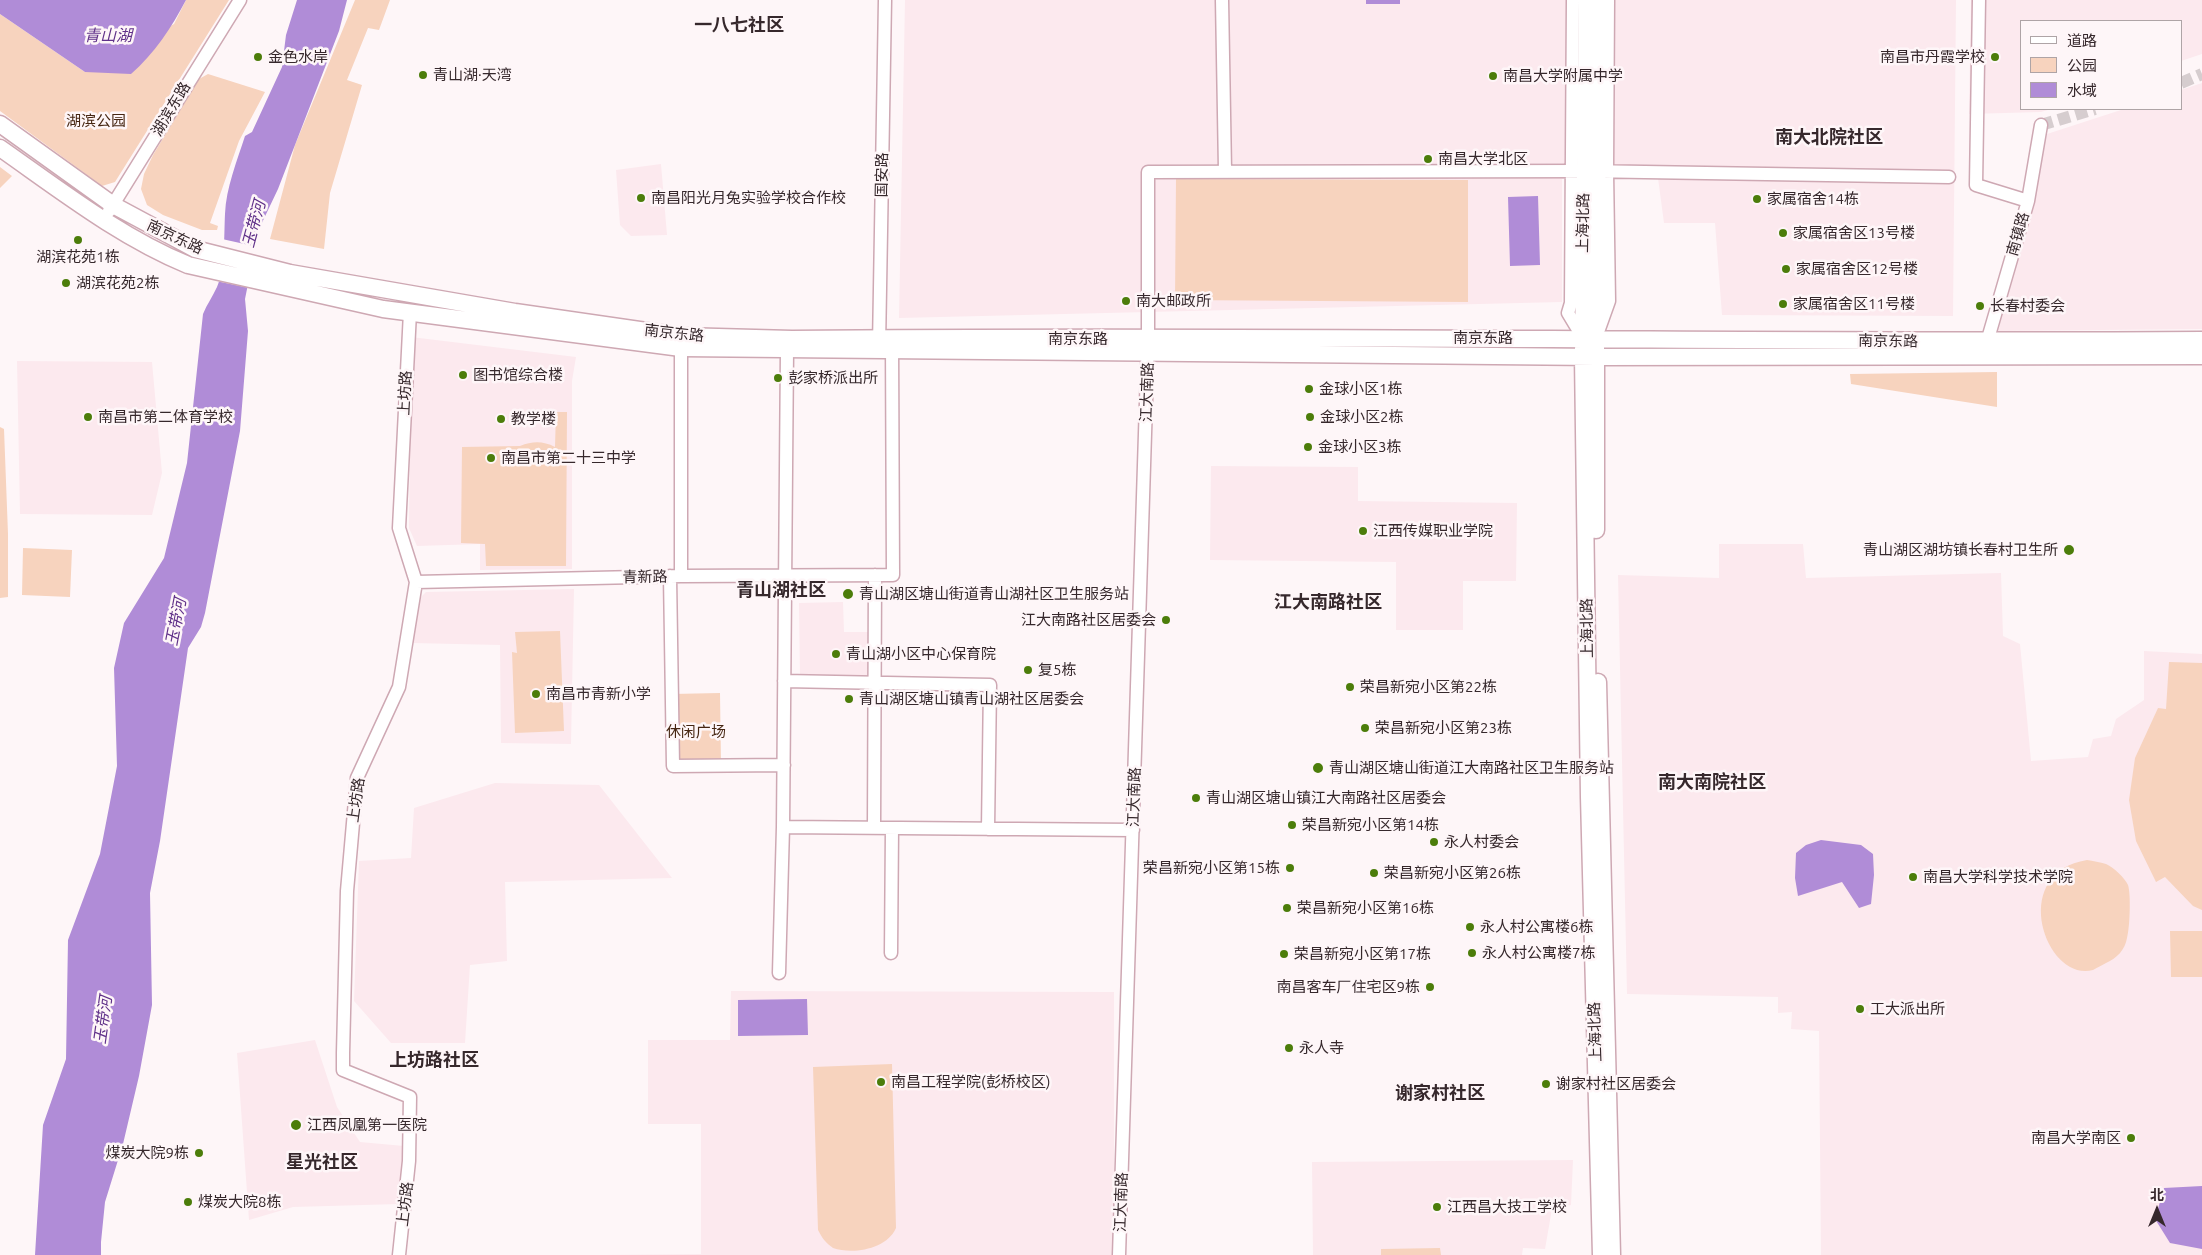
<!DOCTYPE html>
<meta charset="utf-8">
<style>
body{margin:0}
#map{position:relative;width:2202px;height:1255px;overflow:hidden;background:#fef6f8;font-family:Ubuntu,"Noto Sans SC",sans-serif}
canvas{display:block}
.legend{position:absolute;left:2020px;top:20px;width:162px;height:90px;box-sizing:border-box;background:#fef6f8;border:1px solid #aea4a6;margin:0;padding:6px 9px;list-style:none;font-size:15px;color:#36282c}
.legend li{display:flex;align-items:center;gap:10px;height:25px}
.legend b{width:25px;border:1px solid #aea4a6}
.north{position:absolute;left:2132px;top:1185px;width:50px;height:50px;-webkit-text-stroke:4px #fef6f8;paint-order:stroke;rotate:0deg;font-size:14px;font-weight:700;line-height:20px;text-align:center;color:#36282c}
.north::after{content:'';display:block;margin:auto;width:18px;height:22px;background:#36282c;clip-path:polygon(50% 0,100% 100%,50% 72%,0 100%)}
</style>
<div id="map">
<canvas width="2202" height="1255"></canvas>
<ul class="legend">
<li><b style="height:6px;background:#fff"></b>道路</li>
<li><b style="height:14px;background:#f7d3be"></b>公园</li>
<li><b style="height:14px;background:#b08cd7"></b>水域</li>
</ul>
<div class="north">北</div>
</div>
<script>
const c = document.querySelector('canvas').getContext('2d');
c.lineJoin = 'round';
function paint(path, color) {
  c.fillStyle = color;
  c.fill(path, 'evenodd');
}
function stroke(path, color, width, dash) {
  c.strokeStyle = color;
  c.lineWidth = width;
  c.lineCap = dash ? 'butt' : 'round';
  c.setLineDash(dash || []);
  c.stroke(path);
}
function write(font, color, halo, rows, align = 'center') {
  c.font = font + ' Ubuntu,"Noto Sans SC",sans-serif';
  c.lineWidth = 5;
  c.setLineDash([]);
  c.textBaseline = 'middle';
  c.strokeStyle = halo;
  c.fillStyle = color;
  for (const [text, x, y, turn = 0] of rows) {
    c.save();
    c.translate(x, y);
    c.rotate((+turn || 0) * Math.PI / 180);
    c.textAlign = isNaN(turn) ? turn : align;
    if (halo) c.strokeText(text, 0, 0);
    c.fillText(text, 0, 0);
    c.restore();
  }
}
const built = new Path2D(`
 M 905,0 L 1956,0 L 1953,316 L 1722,315 L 1715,223 L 1664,223 L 1658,178 L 1562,179 L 1562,302 L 899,318 Z
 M 1971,0 L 2202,0 L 2202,54 L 2181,61 L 2181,21 L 2021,21 L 2021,109 L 2051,109 L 2041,112 L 1969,114 Z
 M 2202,83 L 2202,329 L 1998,331 L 2047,134 L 2124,109 L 2181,109 L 2181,90 Z
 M 661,164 L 667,235 L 631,236 L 620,225 L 616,170 Z
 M 411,337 L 576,357 L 572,381 L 572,569 L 480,570 L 480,544 L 417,546 L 409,528 Z
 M 17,361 L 152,362 L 162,473 L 152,515 L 20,514 Z
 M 1211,466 L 1358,467 L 1358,501 L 1517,503 L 1516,581 L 1463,581 L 1463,630 L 1396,630 L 1396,562 L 1210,560 Z
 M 1719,544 L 1803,544 L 1806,578 L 2001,573 L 2003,636 L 2020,644 L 2031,761 L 2088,757 L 2093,739 L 2111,736 L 2116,719 L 2144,700 L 2144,651 L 2202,654 L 2202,1255 L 1821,1255 L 1819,1031 L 1791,1029 L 1792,1012 L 1778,1013 L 1778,997 L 1627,994 L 1618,575 L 1719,578 Z
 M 574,589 L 571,744 L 501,743 L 500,645 L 412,643 L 419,599 L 426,592 Z
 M 843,602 L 844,632 L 873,632 L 873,675 L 800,676 L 799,603 Z
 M 495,783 L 599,785 L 672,878 L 505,882 L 507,961 L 470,965 L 465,1043 L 391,1043 L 354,1001 L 359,861 L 411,858 L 414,808 Z
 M 731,991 L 1114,992 L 1114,1255 L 604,1255 L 701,1254 L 701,1124 L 648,1124 L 648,1040 L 730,1040 Z
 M 315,1040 L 337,1107 L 360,1142 L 404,1146 L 399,1204 L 293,1207 L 249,1220 L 237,1053 Z
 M 1573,1160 L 1571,1205 L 1552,1209 L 1545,1249 L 1523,1248 L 1522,1255 L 1313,1255 L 1312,1162 Z`);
const green = new Path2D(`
 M 186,0 L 229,0 L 115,182 L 102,186 L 0,111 L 0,14 L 85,72 L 174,24 Z
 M 355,0 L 390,0 L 379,30 L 368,28 L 347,80 L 362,85 L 330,193 L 324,249 L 270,239 L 295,145 Z
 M 208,74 L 265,92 L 239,141 L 210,223 L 218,226 L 217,230 L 202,230 L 163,215 L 147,205 L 141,189 L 144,174 L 153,155 L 199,79 Z
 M 0,167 L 12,176 L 0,188 Z
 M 1176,179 L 1468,180 L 1468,302 L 1175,300 Z
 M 1997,372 L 1997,407 L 1851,384 L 1850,374 Z
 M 556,412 L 567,412 L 566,566 L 486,566 L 485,544 L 461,543 L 462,447 L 520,446 C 533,441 543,441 555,447 Z
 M 0,427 L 4,429 L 8,534 L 8,597 L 0,598 Z
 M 23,548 L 72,550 L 70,597 L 22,595 Z
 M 560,631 L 564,731 L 515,733 L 512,652 L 517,653 L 515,632 Z
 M 2169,662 L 2202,663 L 2202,910 L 2193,906 L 2165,877 L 2156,882 L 2136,841 L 2129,800 L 2135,758 L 2158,708 L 2166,709 Z
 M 720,693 L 721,765 L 673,766 L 672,694 Z
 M 2087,860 C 2093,861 2100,862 2106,864 C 2113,867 2125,878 2128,885 C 2131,894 2130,927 2127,938 C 2125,950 2117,958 2106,963 C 2102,965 2097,968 2093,970 C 2046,983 2007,873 2087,860 Z
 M 2170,931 L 2202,931 L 2202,977 L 2171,977 Z
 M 892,1064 L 896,1228 C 887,1249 853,1255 833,1248 C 826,1243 822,1238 818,1230 L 813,1067 Z
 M 1440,1248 L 1441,1255 L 1381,1255 L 1381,1249 Z`);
const water = new Path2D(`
 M 0,0 L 186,0 C 172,27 154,54 131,74 L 85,72 L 0,14 Z
 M 297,0 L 347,0 L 339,31 L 278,189 L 259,229 L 245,299 L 248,331 L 240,431 L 205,613 L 201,627 L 188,648 L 160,841 L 150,893 L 152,1005 L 139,1076 L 123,1144 L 105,1202 L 101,1242 L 101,1255 L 35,1255 L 43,1125 L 66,1059 L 68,940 L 100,854 L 117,766 L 114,668 L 124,623 L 164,558 L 187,463 L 203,314 C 207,304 213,296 217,287 C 225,270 224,233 225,214 C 226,188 237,161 245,136 L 252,132 L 282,67 L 286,35 Z
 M 1366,0 L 1400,0 L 1400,4 L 1366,4 Z
 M 1538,196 L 1540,265 L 1510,266 L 1508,197 Z
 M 1821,840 L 1861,845 L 1873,854 L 1874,875 L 1871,904 L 1859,908 L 1842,882 L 1798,896 L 1795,878 L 1796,853 L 1806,845 Z
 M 807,999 L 808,1035 L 738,1036 L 738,1000 Z
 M 2202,1186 L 2202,1249 L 2170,1243 L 2155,1219 L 2164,1188 Z`);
const pier = new Path2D(`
 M 222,239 L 258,247 L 250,288 L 216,281 Z`);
const minorTunnel = new Path2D(`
 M 2181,83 L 2202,74
 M 2041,125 L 2095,109`);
const minor = new Path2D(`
 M 1222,0 L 1225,170
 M 1573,0 L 1571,303 L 1568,313 L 1583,338
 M 1979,0 L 1976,185 L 2028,201
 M 109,211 L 240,0
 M 1599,329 L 1609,301 L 1607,171 L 1608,0
 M 1987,342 L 2028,201 L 2041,125
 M 879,346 L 885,0
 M 681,348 L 681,576
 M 787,350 L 783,827 L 1133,830
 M 670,576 L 673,766 L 784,765
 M 416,582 L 681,576 L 893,575 L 892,342
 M 784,681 L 990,685 L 988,829
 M 874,828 L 875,575
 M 891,953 L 892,828
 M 779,973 L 783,827
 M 399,1255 L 409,1161 L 410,1097 L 343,1070 L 343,1053 L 347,891 L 357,778 L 399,687 L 416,582 L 399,528 L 410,312
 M 1119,1255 L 1148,339 L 1148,172 L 1584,171 L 1949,177`);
const major = new Path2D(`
 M 1587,0 L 1583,357 L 1589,797 L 1601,1255
 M 0,124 L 113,205 L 195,249 L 290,273 L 515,312 L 681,336 L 792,339 C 1262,334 1732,343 2202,340
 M 0,148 C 60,190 120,237 188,265 L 383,309 L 681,348 L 1596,357 L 2202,356
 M 1596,530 L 1596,338 L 1599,0
 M 1598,682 L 1612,1255`);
const markers = [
 [258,57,5,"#4c7d0a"],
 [1995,57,5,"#4c7d0a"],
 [423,75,5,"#4c7d0a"],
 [1493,76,5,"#4c7d0a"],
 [1428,159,5,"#4c7d0a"],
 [641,198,5,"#4c7d0a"],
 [1757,199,5,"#4c7d0a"],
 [1783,233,5,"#4c7d0a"],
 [78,240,5,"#4c7d0a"],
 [1786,269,5,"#4c7d0a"],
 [66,283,5,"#4c7d0a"],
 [1126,301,5,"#4c7d0a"],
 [1783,304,5,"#4c7d0a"],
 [1980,306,5,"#4c7d0a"],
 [463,375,5,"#4c7d0a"],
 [778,378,5,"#4c7d0a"],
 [1309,389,5,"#4c7d0a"],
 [88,417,5,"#4c7d0a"],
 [1310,417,5,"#4c7d0a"],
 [501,419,5,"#4c7d0a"],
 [1308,447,5,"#4c7d0a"],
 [491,458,5,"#4c7d0a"],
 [1363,531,5,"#4c7d0a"],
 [2069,550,6,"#4c7d0a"],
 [848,594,6,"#4c7d0a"],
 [1166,620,5,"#4c7d0a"],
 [836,654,5,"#4c7d0a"],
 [1028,670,5,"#4c7d0a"],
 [1350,687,5,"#4c7d0a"],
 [536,694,5,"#4c7d0a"],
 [849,699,5,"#4c7d0a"],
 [1365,728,5,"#4c7d0a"],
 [1318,768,6,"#4c7d0a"],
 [1196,798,5,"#4c7d0a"],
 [1292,825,5,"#4c7d0a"],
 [1434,842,5,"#4c7d0a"],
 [1290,868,5,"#4c7d0a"],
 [1374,873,5,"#4c7d0a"],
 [1913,877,5,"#4c7d0a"],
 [1287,908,5,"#4c7d0a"],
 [1470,927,5,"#4c7d0a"],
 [1472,953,5,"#4c7d0a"],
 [1284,954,5,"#4c7d0a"],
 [1430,987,5,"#4c7d0a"],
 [1860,1009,5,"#4c7d0a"],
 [1289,1048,5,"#4c7d0a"],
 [881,1082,5,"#4c7d0a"],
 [1546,1084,5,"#4c7d0a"],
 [296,1125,6,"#4c7d0a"],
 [2131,1138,5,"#4c7d0a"],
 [199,1153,5,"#4c7d0a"],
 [188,1202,5,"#4c7d0a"],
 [1437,1207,5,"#4c7d0a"]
];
const poiNames = [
 ["金色水岸",268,57],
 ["南昌市丹霞学校",1985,57,"right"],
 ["青山湖·天湾",433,75],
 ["南昌大学附属中学",1503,76],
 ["南昌大学北区",1438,159],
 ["南昌阳光月兔实验学校合作校",651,198],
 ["家属宿舍14栋",1767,199],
 ["家属宿舍区13号楼",1793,233],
 ["湖滨花苑1栋",78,257,"center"],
 ["家属宿舍区12号楼",1796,269],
 ["湖滨花苑2栋",76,283],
 ["南大邮政所",1136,301],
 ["家属宿舍区11号楼",1793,304],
 ["长春村委会",1990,306],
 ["图书馆综合楼",473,375],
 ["彭家桥派出所",788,378],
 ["金球小区1栋",1319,389],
 ["南昌市第二体育学校",98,417],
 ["金球小区2栋",1320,417],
 ["教学楼",511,419],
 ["金球小区3栋",1318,447],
 ["南昌市第二十三中学",501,458],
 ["江西传媒职业学院",1373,531],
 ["青山湖区湖坊镇长春村卫生所",2058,550,"right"],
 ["青山湖区塘山街道青山湖社区卫生服务站",859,594],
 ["江大南路社区居委会",1156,620,"right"],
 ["青山湖小区中心保育院",846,654],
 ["复5栋",1038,670],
 ["荣昌新宛小区第22栋",1360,687],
 ["南昌市青新小学",546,694],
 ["青山湖区塘山镇青山湖社区居委会",859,699],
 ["荣昌新宛小区第23栋",1375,728],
 ["青山湖区塘山街道江大南路社区卫生服务站",1329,768],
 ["青山湖区塘山镇江大南路社区居委会",1206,798],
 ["荣昌新宛小区第14栋",1302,825],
 ["永人村委会",1444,842],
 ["荣昌新宛小区第15栋",1280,868,"right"],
 ["荣昌新宛小区第26栋",1384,873],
 ["南昌大学科学技术学院",1923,877],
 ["荣昌新宛小区第16栋",1297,908],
 ["永人村公寓楼6栋",1480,927],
 ["永人村公寓楼7栋",1482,953],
 ["荣昌新宛小区第17栋",1294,954],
 ["南昌客车厂住宅区9栋",1420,987,"right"],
 ["工大派出所",1870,1009],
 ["永人寺",1299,1048],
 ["南昌工程学院(彭桥校区)",891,1082],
 ["谢家村社区居委会",1556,1084],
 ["江西凤凰第一医院",307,1125],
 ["南昌大学南区",2121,1138,"right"],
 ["煤炭大院9栋",189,1153,"right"],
 ["煤炭大院8栋",198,1202],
 ["江西昌大技工学校",1447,1207]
];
const streetNames = [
 ["湖滨东路",171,109,-59],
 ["国安路",882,175,-89],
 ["上海北路",1583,223,-89],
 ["南镇路",2018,234,-74],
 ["南京东路",175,237,25],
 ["南京东路",674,333,6],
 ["南京东路",1483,338],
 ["南京东路",1078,339],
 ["南京东路",1888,341,1],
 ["江大南路",1147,392,-88],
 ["上坊路",405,393,-87],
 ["青新路",645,577,-1],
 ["上海北路",1587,628,-91],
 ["江大南路",1134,797,-88],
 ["上坊路",356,800,-82],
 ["上海北路",1595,1032,-92],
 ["江大南路",1121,1202,-88],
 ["上坊路",405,1204,-83]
];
const parkNames = [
 ["湖滨公园",96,121],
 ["休闲广场",696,732]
];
const waterNames = [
 ["青山湖",108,36],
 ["玉带河",254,224,-75],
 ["玉带河",176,622,-79],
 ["玉带河",103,1020,-82]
];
const quarterNames = [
 ["一八七社区",739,25],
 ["南大北院社区",1829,137],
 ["青山湖社区",781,590],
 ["江大南路社区",1328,602],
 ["南大南院社区",1712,782],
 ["上坊路社区",434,1060],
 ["谢家村社区",1440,1093],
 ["星光社区",322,1162]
];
paint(built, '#fce9ee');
paint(green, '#f7d3be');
paint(water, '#b08cd7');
paint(pier, '#fef6f8');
stroke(minorTunnel, '#d6cdcf', 12, [12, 6]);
stroke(minor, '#cea8b3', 15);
stroke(major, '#cea8b3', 19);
stroke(minor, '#fff', 12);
stroke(major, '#fff', 16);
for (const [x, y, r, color] of markers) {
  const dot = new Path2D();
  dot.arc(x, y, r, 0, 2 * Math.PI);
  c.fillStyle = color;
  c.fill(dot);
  stroke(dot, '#fef6f8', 2);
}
write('15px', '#36282c', '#fef6f8', poiNames, 'left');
write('15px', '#36282c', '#fef6f8', streetNames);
write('15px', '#462612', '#fef6f8', parkNames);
write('italic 16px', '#603189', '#fef6f8', waterNames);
write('bold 18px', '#36282c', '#fef6f8', quarterNames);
</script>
